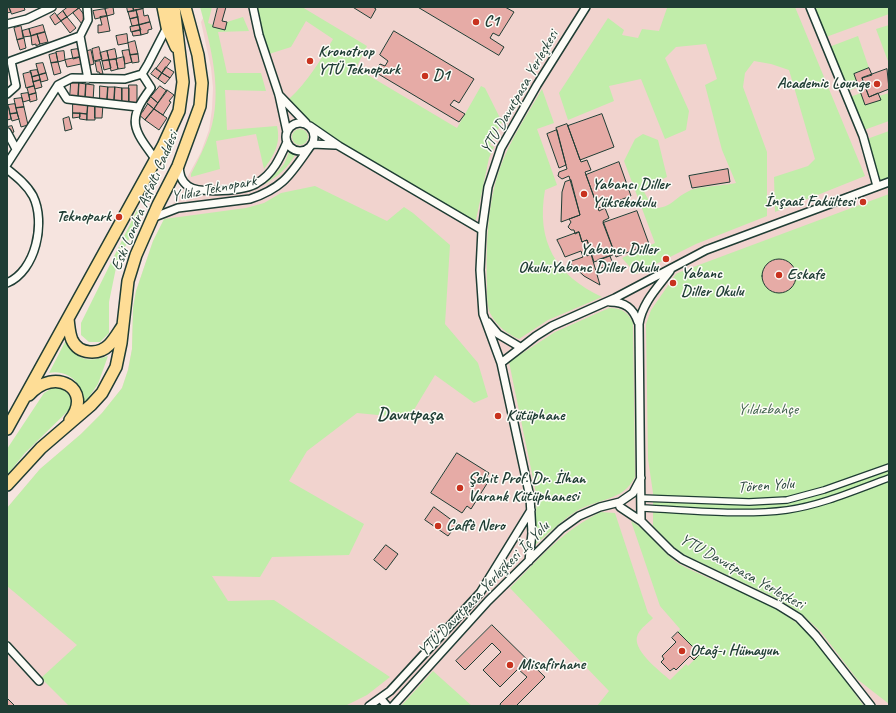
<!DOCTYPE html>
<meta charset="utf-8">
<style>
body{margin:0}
#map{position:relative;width:896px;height:713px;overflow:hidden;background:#f6e4df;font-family:Caveat,sans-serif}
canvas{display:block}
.frame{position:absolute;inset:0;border:8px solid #1f3d34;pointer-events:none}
</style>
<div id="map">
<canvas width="896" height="713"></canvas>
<div class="frame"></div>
</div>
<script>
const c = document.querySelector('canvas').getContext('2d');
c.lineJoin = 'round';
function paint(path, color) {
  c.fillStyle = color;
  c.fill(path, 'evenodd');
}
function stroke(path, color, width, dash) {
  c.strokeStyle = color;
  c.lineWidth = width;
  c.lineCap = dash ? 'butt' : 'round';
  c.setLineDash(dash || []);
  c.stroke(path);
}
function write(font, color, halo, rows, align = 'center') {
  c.font = font + ' Caveat,sans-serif';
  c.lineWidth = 3;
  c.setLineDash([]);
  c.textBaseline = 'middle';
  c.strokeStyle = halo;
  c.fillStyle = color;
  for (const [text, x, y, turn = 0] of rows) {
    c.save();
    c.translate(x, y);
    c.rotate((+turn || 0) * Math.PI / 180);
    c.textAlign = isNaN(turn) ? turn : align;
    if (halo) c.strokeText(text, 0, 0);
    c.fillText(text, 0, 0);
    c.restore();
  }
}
const built = new Path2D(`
 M 209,7 L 889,7 L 889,706 L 7,706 L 7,508 L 40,469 L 81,434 L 102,413 L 122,388 L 128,370 L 132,349 L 133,308 L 136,291 L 153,241 L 201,152 L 209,130 L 212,109 L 213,88 L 211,68 L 201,22 Z`);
const green = new Path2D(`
 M 200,7 L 212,7 L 208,23 L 213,25 L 213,27 L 225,30 L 227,22 L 243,17 L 249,31 L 218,32 L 227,73 L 261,73 L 266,91 L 225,90 L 227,130 L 277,126 C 281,144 274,155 264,169 L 256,134 L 216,141 L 220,169 L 191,177 L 191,174 C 198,160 205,147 210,132 C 223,92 211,46 200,7 Z
 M 256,7 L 302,7 L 367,46 L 356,68 L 457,128 L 481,86 L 485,88 L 502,122 L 490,145 L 494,147 L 489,158 L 476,220 L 471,221 L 306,121 L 289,99 C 308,81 320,61 333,39 L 306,21 L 291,47 L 269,54 Z
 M 670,7 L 795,7 L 865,176 L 775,212 L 774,177 L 808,166 L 815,159 L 789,70 L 771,64 L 754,61 L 745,73 L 743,87 L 767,152 L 767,216 L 696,244 L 636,274 L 622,258 L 655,243 L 624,161 L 635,139 L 643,134 L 658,140 L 667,177 L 642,188 L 653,208 C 671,209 675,197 689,191 C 699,186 723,186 736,183 L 722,150 L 705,85 L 717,79 L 706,44 L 676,47 L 665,58 L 689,111 L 686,130 L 665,139 L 641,79 L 609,86 L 614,101 L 568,120 L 559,93 L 608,18 L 624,30 L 622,35 L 638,38 L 642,29 L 659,31 L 667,8 Z
 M 813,7 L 889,7 L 889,14 L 826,37 Z
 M 889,25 L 889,64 L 876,29 Z
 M 858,36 L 869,68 L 854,74 L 858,87 L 848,91 L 829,47 Z
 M 542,89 L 554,123 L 537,129 L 557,185 L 545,190 C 536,241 555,275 602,297 L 548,320 L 519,339 C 507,334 496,325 490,313 C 487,306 487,294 487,286 C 486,247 487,205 500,168 C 510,140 527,115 542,89 Z
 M 861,93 L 865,105 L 880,100 L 879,96 L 889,93 L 889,121 L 864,130 L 850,97 Z
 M292 137a8 8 0 1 1 16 0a8 8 0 1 1-16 0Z
 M 889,131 L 889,179 L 880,182 L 867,139 Z
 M 289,152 L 295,155 C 287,169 278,176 265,184 L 264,182 L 278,171 L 284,164 Z
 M 315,186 L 387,221 L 404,207 L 413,213 L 450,245 L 445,324 L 478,363 L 488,397 L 474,403 L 435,375 L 409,418 L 357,413 L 307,451 L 289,481 L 364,524 L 349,555 L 272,557 L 260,577 L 212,576 L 228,601 L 274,600 L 390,677 L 367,695 L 345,706 L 69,706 L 41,678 L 77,645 L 7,586 L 7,508 L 40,469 L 81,434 L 102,413 L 122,388 L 128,370 L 132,349 L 133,308 L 136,291 L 153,241 L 164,219 L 246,208 L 264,203 L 281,193 Z
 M 889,194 L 889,704 L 857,679 L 821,632 L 802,614 L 780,600 L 685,555 L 674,547 L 653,526 L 653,493 L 648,459 L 646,324 L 651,310 L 676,274 L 680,272 Z
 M 138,208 L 143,211 L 117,263 L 109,302 L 109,333 L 100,342 L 89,342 L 81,335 L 81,323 Z
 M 609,308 C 622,308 628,312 633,323 L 635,477 C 623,502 597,498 575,512 C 560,522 548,534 534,546 L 537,498 L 509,362 L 555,332 Z
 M 66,340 C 75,360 88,363 108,356 L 98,384 L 84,404 C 84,384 68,369 49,373 Z
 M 54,387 C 66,388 74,397 70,409 L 25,453 L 7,475 L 7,449 L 44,393 Z
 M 601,512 L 615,513 L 648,613 L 653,618 C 648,623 641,628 638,634 C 630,649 660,671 670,680 L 686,664 L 688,666 L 700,654 L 678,632 L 680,629 L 660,606 L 631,521 C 650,532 661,552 679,564 C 715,583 763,598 794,621 C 819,640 845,681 864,706 L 597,706 L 609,691 L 510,588 C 539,559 563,530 601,512 Z
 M 433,671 L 472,706 L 401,706 Z`);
const building = new Path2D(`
 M 7,7 L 9,7 L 11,12 L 7,13 Z
 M 9,7 L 24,7 L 25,10 L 12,14 Z
 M 68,7 L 78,7 L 79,8 L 67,17 L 63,11 Z
 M 113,7 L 114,14 L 107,16 L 105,9 Z
 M 127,7 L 133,7 L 134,11 L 128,12 Z
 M 133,7 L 143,7 L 144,8 L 134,11 Z
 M 218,7 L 226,7 L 222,21 L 227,22 L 225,30 L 213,27 Z
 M 353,7 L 373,7 L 376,9 L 371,18 Z
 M 418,7 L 505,7 L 514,12 L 499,36 L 493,33 L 490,38 L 504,47 L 499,55 Z
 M 79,8 L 85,16 L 83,18 L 85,21 L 82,24 L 73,13 Z
 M 105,9 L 107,16 L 95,19 L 93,11 Z
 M 143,9 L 144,16 L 148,15 L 150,22 L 139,25 L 136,10 Z
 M 136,10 L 138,17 L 130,19 L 128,12 Z
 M 63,11 L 67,17 L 61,21 L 57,16 Z
 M 55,13 L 61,21 L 55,25 L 50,17 Z
 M 107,16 L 110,31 L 98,33 L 98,25 L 102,25 L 100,17 Z
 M 67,17 L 76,28 L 70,33 L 61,21 Z
 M 138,17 L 139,25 L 132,26 L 130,19 Z
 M 150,22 L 152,29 L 148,30 L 148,33 L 141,35 L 139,25 Z
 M 43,25 L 45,32 L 31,36 L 29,29 Z
 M 139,25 L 141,30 L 131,32 L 130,27 Z
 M 21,26 L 24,38 L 17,40 L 14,28 Z
 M 29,29 L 31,36 L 23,37 L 22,31 Z
 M 140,30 L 141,35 L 133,36 L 132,32 Z
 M 394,31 L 474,79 L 459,103 L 454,100 L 450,105 L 465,114 L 459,122 L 375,72 L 380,64 L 385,66 L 388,61 L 380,55 Z
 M 45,32 L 48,42 L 40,44 L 37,34 Z
 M 37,34 L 40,44 L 36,46 L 36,44 L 32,45 L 31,36 Z
 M 127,34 L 128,43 L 118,45 L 116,36 Z
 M 24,38 L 26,48 L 20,50 L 17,40 Z
 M 135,41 L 138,54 L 130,55 L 128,43 Z
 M 99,47 L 102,59 L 94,61 L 92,49 Z
 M 78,49 L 80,57 L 73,59 L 71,50 Z
 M 115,49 L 117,59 L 109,60 L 107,51 Z
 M 91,50 L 94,64 L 87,66 L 84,52 Z
 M 129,50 L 132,62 L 125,64 L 122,51 Z
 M 64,51 L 65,60 L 58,62 L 56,52 Z
 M 107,51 L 109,60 L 102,61 L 100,53 Z
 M 56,53 L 58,62 L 51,63 L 49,55 Z
 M 138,54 L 139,62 L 132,63 L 130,55 Z
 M 80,57 L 81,64 L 67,67 L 65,60 Z
 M 124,57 L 125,68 L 118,69 L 116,59 Z
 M 165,57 L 171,61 L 162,73 L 156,69 Z
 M 116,59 L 118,69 L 111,71 L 109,60 Z
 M 109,60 L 111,68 L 104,70 L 102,61 Z
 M 100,61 L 103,74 L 100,74 L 99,72 L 97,72 L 95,62 Z
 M 58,62 L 61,73 L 54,75 L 51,63 Z
 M 43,63 L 46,73 L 39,75 L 36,64 Z
 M 166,67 L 174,72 L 170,78 L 162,73 Z
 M 156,68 L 162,73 L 158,79 L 151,74 Z
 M 869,68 L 872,75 L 862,78 L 869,97 L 878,93 L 881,100 L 865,105 L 854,74 Z
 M 887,69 L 889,89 L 869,97 L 862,78 Z
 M 37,70 L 39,75 L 32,77 L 30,71 Z
 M 31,72 L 34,86 L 26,88 L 23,74 Z
 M 46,73 L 48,80 L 41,82 L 39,75 Z
 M 162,73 L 170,78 L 165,84 L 158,79 Z
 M 39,75 L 40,80 L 33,82 L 32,77 Z
 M 40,80 L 42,87 L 35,89 L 33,82 Z
 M 71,83 L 79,83 L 78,99 L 70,98 Z
 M 79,83 L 86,84 L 85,101 L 78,100 Z
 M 86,84 L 94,85 L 93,101 L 85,101 Z
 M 129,85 L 137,85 L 137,105 L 129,105 Z
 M 34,86 L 36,93 L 29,95 L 27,88 Z
 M 100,86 L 108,87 L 107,101 L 100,101 Z
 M 160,86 L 167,91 L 158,103 L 151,97 Z
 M 108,87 L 115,87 L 114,103 L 107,102 Z
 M 115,87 L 122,88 L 122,103 L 114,103 Z
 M 122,88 L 129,88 L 129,104 L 122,103 Z
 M 167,90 L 174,95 L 169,101 L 171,102 L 163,115 L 154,109 Z
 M 28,93 L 30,100 L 23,102 L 21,94 Z
 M 36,93 L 37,100 L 30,102 L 29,95 Z
 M 151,97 L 158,103 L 154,109 L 147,103 Z
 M 22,98 L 24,107 L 16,108 L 14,99 Z
 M 88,103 L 95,104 L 95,120 L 87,120 Z
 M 15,104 L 17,113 L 10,114 L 8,105 Z
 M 73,104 L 88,104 L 87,114 L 73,113 Z
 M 95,104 L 103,104 L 102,118 L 95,118 Z
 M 148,104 L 154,109 L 145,120 L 137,113 L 139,110 L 142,112 Z
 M 24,107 L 28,125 L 21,127 L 16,108 Z
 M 9,108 L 11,119 L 7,120 L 7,109 Z
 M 154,109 L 167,118 L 159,130 L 145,120 Z
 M 17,113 L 19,119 L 12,121 L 10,114 Z
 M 73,113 L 80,113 L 80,117 L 73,118 Z
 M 80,113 L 87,114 L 87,120 L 80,119 Z
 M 602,114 L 614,147 L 580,160 L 568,126 Z
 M 69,117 L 72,129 L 65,131 L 63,119 Z
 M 567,124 L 581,162 L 587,160 L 591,170 L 585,172 L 599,211 L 605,208 L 609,218 L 603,221 L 615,254 L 594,262 L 587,240 L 582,242 L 579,232 L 575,234 L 574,230 L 571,230 L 568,227 L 571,222 L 569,219 L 580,215 L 569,176 L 562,179 L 558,176 L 559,172 L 567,169 L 556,128 Z
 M 12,126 L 14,132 L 8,134 L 7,127 Z
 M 557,130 L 566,165 L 559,168 L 547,134 Z
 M 619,162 L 631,196 L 598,208 L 586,175 Z
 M 728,169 L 730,182 L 692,188 L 689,176 Z
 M 571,180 L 580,215 L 561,222 L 562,192 L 565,182 Z
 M 637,211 L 649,244 L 616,257 L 603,223 Z
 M 579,232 L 582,242 L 587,240 L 590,248 L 585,250 L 587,256 L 591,254 L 600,285 L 584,276 L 569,262 L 583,257 L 581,251 L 565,257 L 561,248 L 557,240 Z
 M 610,256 L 613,264 L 601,268 L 598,260 Z
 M762 276a17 17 0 1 1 34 0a17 17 0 1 1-34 0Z
 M 457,453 L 489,473 L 485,480 L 488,482 L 471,509 L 467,506 L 462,513 L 431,493 Z
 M 434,507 L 457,524 L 448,536 L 425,520 Z
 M 386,545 L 398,554 L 386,570 L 374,560 Z
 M 492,625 L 545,677 L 516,706 L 501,706 L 500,704 L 527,677 L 518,669 L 500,687 L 483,670 L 501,652 L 492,643 L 465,670 L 456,661 Z
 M 678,632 L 700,654 L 694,660 L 690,656 L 676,670 L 674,668 L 670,671 L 661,662 L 664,659 L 662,656 L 676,642 L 672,638 Z
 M 7,698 L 15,706 L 7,706 Z`);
const pedestrian = new Path2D(`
 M 641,498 L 749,502 L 787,500 L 824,490 L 889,467
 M 641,508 C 689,510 740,516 787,510 C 822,505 856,490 889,478`);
const minor = new Path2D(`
 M 87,7 L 88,20 L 80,36 L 88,79
 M 253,7 L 259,35 L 279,95 L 287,132
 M 810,7 L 863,136 L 877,186
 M 7,24 L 27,19 L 52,7
 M 142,74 L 151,88 C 126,121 133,129 156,160
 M 58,85 L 67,99 L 138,107
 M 7,94 L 16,86 L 11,61 L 80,36
 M 279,95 L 306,123
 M286 137a14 14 0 1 1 28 0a14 14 0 1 1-28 0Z
 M 310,126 L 339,146 L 482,230
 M 7,132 L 16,149
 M 312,144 L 335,145
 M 7,164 L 58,85 L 72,78 L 125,79 L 142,74 L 148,64 L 167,27
 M 179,167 C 180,175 181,181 188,186 C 199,194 245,191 257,183 C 273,174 280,158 287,142
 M 7,169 C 17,177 27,185 33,196 C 46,222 36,271 7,283
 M 152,218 L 178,208 L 250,199 C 283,188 290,175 309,148
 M 610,302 C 625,302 633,308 638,322
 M 488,322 L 498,334 L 520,347
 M 501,363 L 536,336 L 552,326 L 615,298 L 706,250 L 889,182
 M 620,507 L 641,521 L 671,551 L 682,559 L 778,605 L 799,618 L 816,636 L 871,706
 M 641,521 L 639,324 C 642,303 658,287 670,271
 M 529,561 L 532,533 L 530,497 L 501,363 L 483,314 L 480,270 L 482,230 L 488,187 L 501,148 L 537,85 L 586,7
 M 7,646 L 39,681
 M 381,699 L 387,706
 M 369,706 L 390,691 L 480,593 L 531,510
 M 393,706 L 488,601 L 561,529 L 579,516 L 600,507 L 620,502 L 633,493 L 641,478`);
const primary = new Path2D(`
 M 163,7 L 167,27 L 176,47
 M 68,319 C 69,326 69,333 72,340 C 79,355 99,355 109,345 C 114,340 118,333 122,327
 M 29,395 C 55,365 94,390 70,420
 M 7,429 L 163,146 L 179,111 L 183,82 L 174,7
 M 7,485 L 41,448 L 91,405 L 102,393 L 116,367 L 121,343 L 128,281 L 136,255 L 158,205 L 178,166 L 200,106 L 202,83 L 198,55 L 185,7`);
const markers = [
 [476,22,4,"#c8321e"],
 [310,61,4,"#c8321e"],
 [425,76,4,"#c8321e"],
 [877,84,4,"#c8321e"],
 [584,194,4,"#c8321e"],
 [863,202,4,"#c8321e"],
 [119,217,4,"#c8321e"],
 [666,259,4,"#c8321e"],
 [779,275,4,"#c8321e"],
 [673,283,4,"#c8321e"],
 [498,416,4,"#c8321e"],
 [460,488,4,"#c8321e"],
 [438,526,4,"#c8321e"],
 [682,651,4,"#c8321e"],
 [510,665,4,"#c8321e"]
];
const poiNames = [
 ["C1",484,22],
 ["Kronotrop",318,52],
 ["YTÜ Teknopark",318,70],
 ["D1",433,76],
 ["Academic Lounge",869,84,"right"],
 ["Yabancı Diller",592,185],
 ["Yüksekokulu",592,203],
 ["İnşaat Fakültesi",855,202,"right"],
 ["Teknopark",111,217,"right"],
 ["Yabancı Diller",658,250,"right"],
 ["Okulu;Yabanc Diller Okulu",658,268,"right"],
 ["Yabanc",681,274],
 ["Diller Okulu",681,292],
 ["Eskafe",787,275],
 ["Kütüphane",506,416],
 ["Şehit Prof. Dr. İlhan",468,479],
 ["Varank Kütüphanesi",468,497],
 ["Caffè Nero",446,526],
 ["Otağ-ı Hümayun",690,651],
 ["Misafirhane",518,665]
];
const streetNames = [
 ["YTU Davutpasa Yerleşkesi",520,92,-60],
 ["Yıldız Teknopark",214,189,-11],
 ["Eski Londra Asfaltı Caddesi",145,201,-67],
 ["Tören Yolu",766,486,-4],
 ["YTU Davutpasa Yerleşkesi",742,572,29],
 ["YTÜ Davutpasa Yerleşkesi İç Yolu",484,589,-46]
];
const parkNames = [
 ["Yıldızbahçe",768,410]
];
const quarterNames = [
 ["Davutpaşa",410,415]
];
paint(built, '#f1d3ce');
paint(green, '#c1edaa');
paint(building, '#e6aba6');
stroke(building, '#1f3d34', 1);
stroke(pedestrian, '#1f3d34', 8);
stroke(minor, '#1f3d34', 10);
stroke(primary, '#1f3d34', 14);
stroke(pedestrian, '#fdfcf7', 5.5);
stroke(minor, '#fdfcf7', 7);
stroke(primary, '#fedd96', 11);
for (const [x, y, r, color] of markers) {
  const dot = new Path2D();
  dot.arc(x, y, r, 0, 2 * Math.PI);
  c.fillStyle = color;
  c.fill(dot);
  stroke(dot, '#fdfcf7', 1.5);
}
write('bold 16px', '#1f3d34', '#fdfcf7', poiNames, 'left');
write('16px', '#1f3d34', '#fdfcf7', streetNames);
write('16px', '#3f604c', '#fdfcf7', parkNames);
write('bold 18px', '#1f3d34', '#fdfcf7', quarterNames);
</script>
